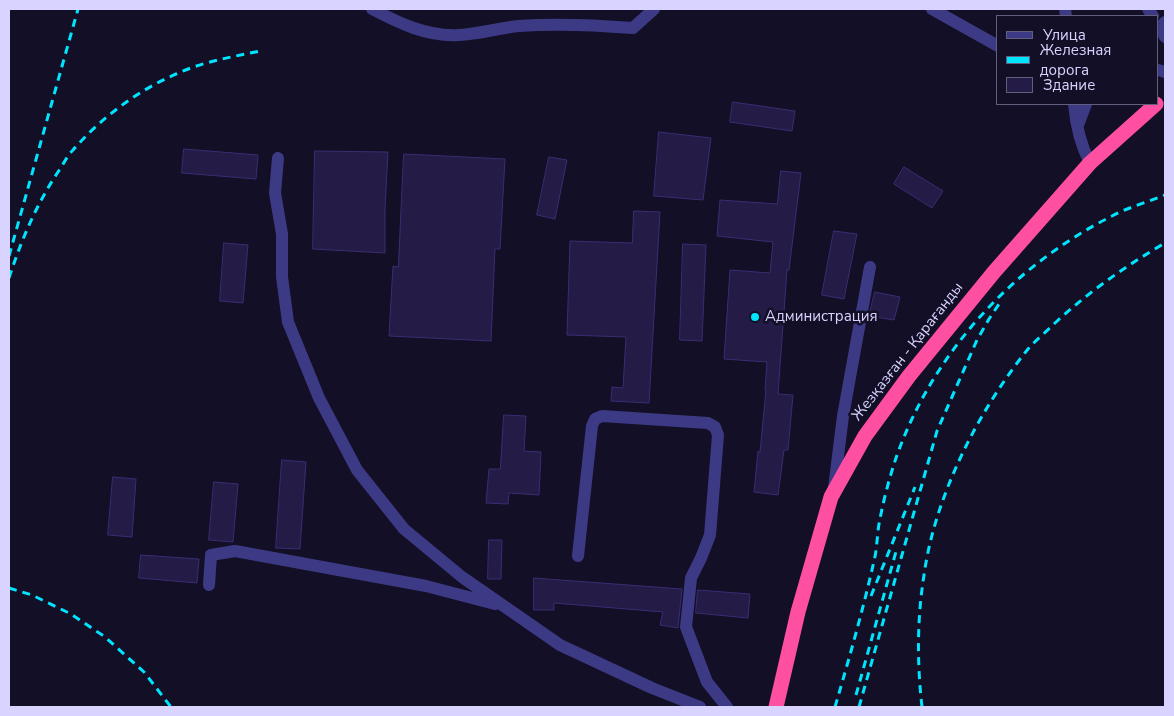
<!DOCTYPE html>
<meta charset="utf-8">
<style>
body{margin:0}
#map{position:relative;width:1174px;height:716px;overflow:hidden;background:#130f26;font-family:"Nunito Sans",sans-serif}
canvas{display:block}
.frame{position:absolute;inset:0;border:10px solid #d9d4ff;pointer-events:none}
.legend{position:absolute;left:996px;top:15px;width:162px;height:90px;box-sizing:border-box;background:#130f26;border:1px solid #625e7d;margin:0;padding:6px 9px;list-style:none;font-size:15px;color:#d9d4ff}
.legend li{display:flex;align-items:center;gap:10px;height:25px}
.legend b{width:25px;border:1px solid #625e7d}
</style>
<div id="map">
<canvas width="1174" height="716"></canvas>
<div class="frame"></div>
<ul class="legend">
<li><b style="height:6px;background:#3d3a85"></b>Улица</li>
<li><b style="height:6px;background:#00e5ff"></b>Железная дорога</li>
<li><b style="height:14px;background:#241b47"></b>Здание</li>
</ul>
</div>
<script>
const c = document.querySelector('canvas').getContext('2d');
c.lineJoin = 'round';
function paint(path, color) {
  c.fillStyle = color;
  c.fill(path, 'evenodd');
}
function stroke(path, color, width, dash) {
  c.strokeStyle = color;
  c.lineWidth = width;
  c.lineCap = dash ? 'butt' : 'round';
  c.setLineDash(dash || []);
  c.stroke(path);
}
function write(font, color, halo, rows, align = 'center') {
  c.font = font + ' "Nunito Sans",sans-serif';
  c.lineWidth = 5;
  c.setLineDash([]);
  c.textBaseline = 'middle';
  c.strokeStyle = halo;
  c.fillStyle = color;
  for (const [text, x, y, turn = 0] of rows) {
    c.save();
    c.translate(x, y);
    c.rotate((+turn || 0) * Math.PI / 180);
    c.textAlign = isNaN(turn) ? turn : align;
    if (halo) c.strokeText(text, 0, 0);
    c.fillText(text, 0, 0);
    c.restore();
  }
}
const building = new Path2D(`
 M 733,102 L 795,111 L 792,131 L 730,122 Z
 M 659,132 L 711,138 L 703,200 L 654,196 Z
 M 184,149 L 258,155 L 256,179 L 182,173 Z
 M 315,151 L 388,152 L 385,209 L 385,253 L 313,249 Z
 M 404,154 L 505,159 L 500,249 L 495,249 L 491,341 L 389,336 L 393,266 L 398,267 Z
 M 549,157 L 567,160 L 555,219 L 537,215 Z
 M 904,167 L 943,191 L 932,208 L 894,184 Z
 M 781,171 L 801,173 L 789,270 L 787,270 L 778,394 L 793,395 L 788,450 L 784,450 L 778,495 L 754,492 L 758,451 L 760,452 L 766,390 L 765,390 L 767,362 L 724,359 L 730,270 L 770,273 L 773,242 L 717,236 L 720,200 L 777,204 Z
 M 634,211 L 660,212 L 649,403 L 611,401 L 612,387 L 623,388 L 626,337 L 567,335 L 570,241 L 632,243 Z
 M 834,231 L 857,234 L 844,299 L 822,295 Z
 M 224,243 L 248,245 L 243,303 L 220,301 Z
 M 683,244 L 706,245 L 702,341 L 680,340 Z
 M 875,292 L 900,297 L 894,320 L 869,316 Z
 M 504,415 L 526,416 L 524,451 L 541,452 L 539,495 L 509,493 L 508,504 L 486,503 L 489,469 L 500,469 Z
 M 282,460 L 306,462 L 300,549 L 276,548 Z
 M 113,477 L 136,479 L 132,537 L 108,535 Z
 M 214,482 L 238,484 L 233,542 L 209,540 Z
 M 489,540 L 502,540 L 501,579 L 488,579 Z
 M 141,555 L 199,559 L 197,583 L 139,578 Z
 M 534,578 L 682,589 L 678,628 L 660,625 L 663,612 L 554,603 L 554,610 L 534,610 Z
 M 698,590 L 750,594 L 748,618 L 696,613 Z`);
const minor = new Path2D(`
 M 372,9 C 399,23 427,37 459,35 C 479,34 499,28 519,26 C 557,23 595,25 633,28 L 654,9
 M 932,9 L 998,46
 M 1065,9 L 1066,16
 M 1148,9 L 1153,16
 M 1165,22 L 1160,27 L 1165,37
 M 1158,70 L 1165,72
 M 1074,104 C 1076,126 1080,144 1090,163
 M 1078,125 L 1086,104
 M 278,158 L 275,193 L 282,234 L 282,277 L 288,322 L 319,398 L 357,470 L 404,529 L 462,577 L 560,645 L 652,688 L 700,707
 M 834,488 L 843,416 L 870,267
 M 578,556 L 592,426 L 595,419 L 602,416 L 708,423 L 715,427 L 718,435 L 710,535 L 701,558 L 691,578 L 686,627 L 707,682 L 727,707
 M 209,585 L 211,555 L 235,551 L 426,586 L 495,604`);
const highway = new Path2D(`
 M 776,707 L 798,612 L 831,497 L 865,436 L 909,376 L 994,272 L 1090,163 L 1156,104`);
const rail = new Path2D(`
 M 9,256 L 78,9
 M 9,278 C 21,241 36,205 58,172 C 63,165 67,156 73,150 C 101,118 137,91 176,74 C 202,62 231,57 260,51
 M 9,588 L 32,595 L 71,614 L 105,637 L 144,672 L 171,707
 M 871,596 L 915,487
 M 856,695 L 897,548
 M 835,707 C 849,659 863,610 874,561 C 877,549 877,536 879,524 C 883,502 889,479 896,458 C 933,352 1013,266 1112,216 C 1129,207 1148,202 1165,195
 M 859,707 L 937,431 L 977,340 L 989,319 L 1001,301
 M 922,707 C 917,663 917,619 924,575 C 935,496 978,411 1028,349 C 1036,340 1046,332 1055,323 C 1090,291 1124,267 1165,243`);
const markers = [
 [755,317,5,"#00e5ff"]
];
const poiNames = [
 ["Администрация",765,317]
];
const streetNames = [
 ["Жезқазған - Қарағанды",908,352,-52]
];
paint(building, '#241b47');
stroke(building, '#3b2d73', 1);
stroke(minor, '#3d3a85', 12);
stroke(highway, '#ff4fa3', 15);
stroke(rail, '#00e5ff', 3, [8, 6]);
for (const [x, y, r, color] of markers) {
  const dot = new Path2D();
  dot.arc(x, y, r, 0, 2 * Math.PI);
  c.fillStyle = color;
  c.fill(dot);
  stroke(dot, '#130f26', 2);
}
write('15px', '#d9d4ff', '#130f26', poiNames, 'left');
write('15px', '#d9d4ff', '#130f26', streetNames);
</script>
